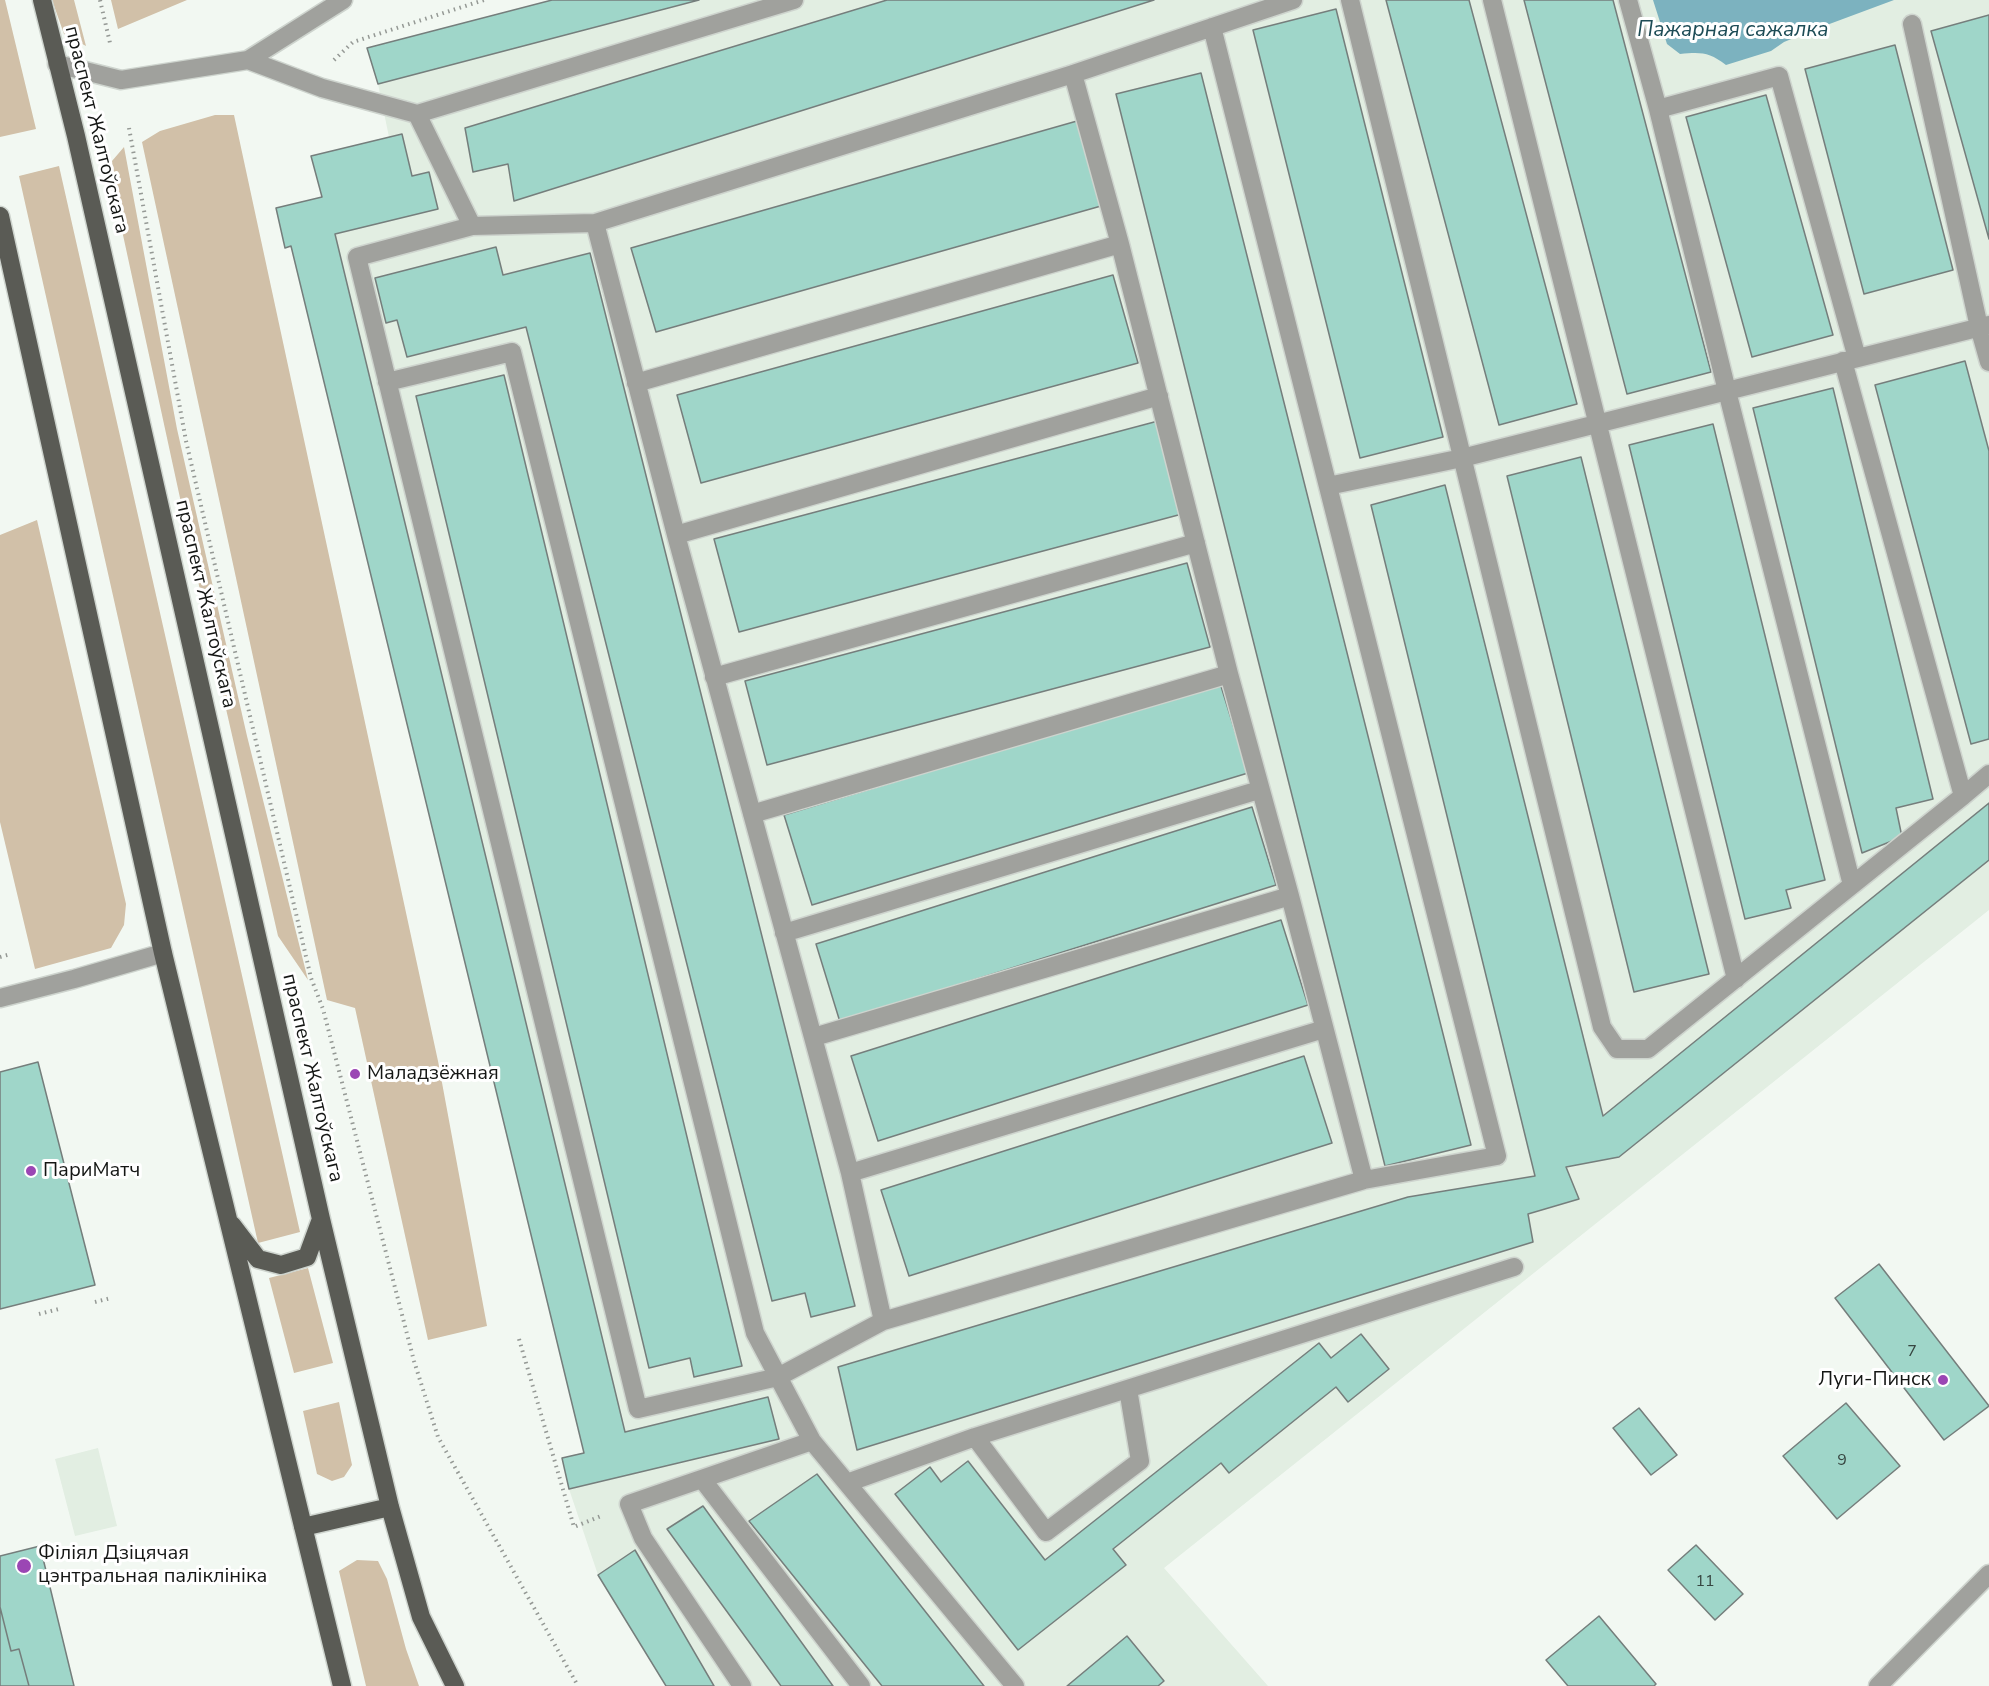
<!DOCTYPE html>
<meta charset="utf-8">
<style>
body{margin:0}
canvas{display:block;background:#f2f8f2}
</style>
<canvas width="1989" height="1686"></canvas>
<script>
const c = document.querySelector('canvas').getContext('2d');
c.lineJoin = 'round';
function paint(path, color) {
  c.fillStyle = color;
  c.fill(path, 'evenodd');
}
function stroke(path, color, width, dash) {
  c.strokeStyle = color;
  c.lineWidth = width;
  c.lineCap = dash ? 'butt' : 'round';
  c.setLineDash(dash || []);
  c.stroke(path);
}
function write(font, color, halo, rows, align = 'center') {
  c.font = font + ' "Nunito Sans",sans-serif';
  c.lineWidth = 6;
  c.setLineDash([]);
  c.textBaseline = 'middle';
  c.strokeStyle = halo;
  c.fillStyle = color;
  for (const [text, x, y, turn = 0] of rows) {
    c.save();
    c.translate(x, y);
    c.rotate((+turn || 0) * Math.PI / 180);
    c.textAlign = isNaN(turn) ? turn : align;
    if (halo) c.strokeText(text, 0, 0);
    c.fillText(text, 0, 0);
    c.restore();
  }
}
const built = new Path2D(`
 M 552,0 L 1989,0 L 1989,910 L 1164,1568 L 1268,1686 L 666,1686 L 598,1575 L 569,1489 L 562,1458 L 584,1452 L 291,246 L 285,248 L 276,208 L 322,197 L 311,156 L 389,137 L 378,84 L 367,48 Z
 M 98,1448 L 117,1526 L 75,1536 L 55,1459 Z`);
const green = new Path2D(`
 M 0,0 L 5,0 L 36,129 L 0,137 Z
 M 52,0 L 74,0 L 86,46 L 64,34 Z
 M 111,0 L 187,0 L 118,29 Z
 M 215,115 L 234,115 L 438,1061 L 487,1326 L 428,1340 L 355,1008 L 327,1000 L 142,142 L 160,131 Z
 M 124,147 L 177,429 L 247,736 L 308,980 L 278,936 L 221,687 L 118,212 L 112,161 Z
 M 59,166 L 300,1232 L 258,1243 L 19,176 Z
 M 37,520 L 126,904 L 124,925 L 111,948 L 35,969 L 0,822 L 0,535 Z
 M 308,1268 L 333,1363 L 294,1373 L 269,1278 Z
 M 339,1402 L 352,1465 L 344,1477 L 332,1481 L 317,1474 L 303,1411 Z
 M 357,1560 L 378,1561 L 387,1579 L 406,1649 L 419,1686 L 366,1686 L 339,1571 Z`);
const water = new Path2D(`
 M 1653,0 L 1894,0 L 1816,29 L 1784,42 L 1771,51 L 1726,65 C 1709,52 1701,52 1680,54 L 1667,44 Z`);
const building = new Path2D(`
 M 552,0 L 699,0 L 378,84 L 367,48 Z
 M 887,0 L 1154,0 L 514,201 L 508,164 L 473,172 L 465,128 Z
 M 1386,0 L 1469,0 L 1577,404 L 1499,425 Z
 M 1524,0 L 1613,0 L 1711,372 L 1627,394 Z
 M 1336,9 L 1443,437 L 1360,458 L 1253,30 Z
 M 1989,15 L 1989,239 L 1931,31 Z
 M 1895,45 L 1953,270 L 1864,294 L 1805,69 Z
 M 1201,73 L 1471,1145 L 1385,1166 L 1116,94 Z
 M 1766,95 L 1833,335 L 1752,357 L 1686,117 Z
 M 1077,121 L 1101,206 L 656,332 L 631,248 Z
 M 402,134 L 412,176 L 429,172 L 438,209 L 335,234 L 625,1432 L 768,1397 L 779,1439 L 569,1489 L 562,1458 L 584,1453 L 291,246 L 285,248 L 276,208 L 322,197 L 311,156 Z
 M 496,247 L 503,275 L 590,253 L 855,1306 L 811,1317 L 805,1293 L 772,1301 L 526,327 L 407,357 L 397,320 L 386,323 L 375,278 Z
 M 1113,275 L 1138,363 L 701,483 L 677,395 Z
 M 1965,361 L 1989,451 L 1989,739 L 1971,744 L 1875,385 Z
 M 504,375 L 742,1366 L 694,1377 L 690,1358 L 649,1368 L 416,396 Z
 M 1833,388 L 1933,799 L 1896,808 L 1902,837 L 1862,853 L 1753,408 Z
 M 1158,421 L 1182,514 L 739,632 L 714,539 Z
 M 1713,424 L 1825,880 L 1786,890 L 1791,908 L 1745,919 L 1629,445 Z
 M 1581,457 L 1709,974 L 1634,992 L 1507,476 Z
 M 1445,485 L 1603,1116 L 1989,803 L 1989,860 L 1619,1157 L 1566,1167 L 1579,1199 L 1528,1214 L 1533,1242 L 857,1450 L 838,1367 L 1408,1197 L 1535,1176 L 1371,505 Z
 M 1187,563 L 1210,647 L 767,765 L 745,681 Z
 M 1220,683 L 1248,773 L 812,905 L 784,815 Z
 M 1252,807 L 1276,885 L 840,1022 L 816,944 Z
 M 1281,920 L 1308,1005 L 878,1141 L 851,1056 Z
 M 1304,1056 L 1332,1143 L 909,1276 L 881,1190 Z
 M 38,1062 L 95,1285 L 0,1309 L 0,1072 Z
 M 1879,1264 L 1989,1406 L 1944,1440 L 1835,1298 Z
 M 1361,1334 L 1389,1369 L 1348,1402 L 1336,1387 L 1229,1473 L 1221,1463 L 1113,1549 L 1126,1565 L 1018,1650 L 895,1494 L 930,1467 L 941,1482 L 968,1461 L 1045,1560 L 1319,1343 L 1331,1358 Z
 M 1846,1403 L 1900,1466 L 1837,1519 L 1783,1456 Z
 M 1639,1408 L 1677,1455 L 1651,1475 L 1613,1428 Z
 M 817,1474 L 984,1686 L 882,1686 L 749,1521 Z
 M 703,1506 L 833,1686 L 781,1686 L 667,1529 Z
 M 1696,1545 L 1743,1594 L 1715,1620 L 1668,1570 Z
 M 40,1546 L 74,1686 L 29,1686 L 19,1649 L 11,1651 L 0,1607 L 0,1556 Z
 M 635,1550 L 714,1686 L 666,1686 L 598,1575 Z
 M 0,1607 L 11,1651 L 19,1649 L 29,1686 L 0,1686 Z
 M 1599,1616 L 1656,1684 L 1654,1686 L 1568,1686 L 1546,1660 Z
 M 1127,1636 L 1164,1681 L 1158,1686 L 1067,1686 Z`);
const path = new Path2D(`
 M 100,0 L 110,43
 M 334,60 L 353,42 L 484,0
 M 129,128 L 186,441 L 311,978 L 323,1009 L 414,1361 L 438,1437 L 578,1686
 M 0,957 L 11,954
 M 95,1302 L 111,1298
 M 39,1314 L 59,1309
 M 519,1339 L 574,1527 L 601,1516`);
const minor = new Path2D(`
 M 1350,0 L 1602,1027 L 1617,1049 L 1648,1049 L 1963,796
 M 1492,0 L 1736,979
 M 1628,0 L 1658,109 L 1727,391 L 1989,325
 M 1912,24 L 1979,327 L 1989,362
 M 1212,27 L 1497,1156 L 1364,1180
 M 248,60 L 343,0
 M 57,64 L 121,80 L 248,60 L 322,88 L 417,114 L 472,226 L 595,223 L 1073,74 L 1293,0
 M 1658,109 L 1779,76 L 1857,358
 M 417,114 L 794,0
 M 595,223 L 676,535 L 850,1173 L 883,1321 L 1364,1180 L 1290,896 L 1229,674 L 1120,244 L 1073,74
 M 472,226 L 357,257 L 638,1409 L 778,1377 L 883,1321
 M 1843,361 L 1963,796 L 1989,774
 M 387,382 L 512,352 L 755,1333 L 812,1441 L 629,1504 L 643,1538 L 742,1686
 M 636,383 L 1120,244
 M 1328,486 L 1462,458 L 1727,391 L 1852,885
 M 676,535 L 1159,396
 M 714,677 L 1196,543
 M 752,814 L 1229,674
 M 784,933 L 1259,790
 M 0,998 L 74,979 L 163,953
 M 814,1037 L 1290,896
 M 850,1173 L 1324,1029
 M 975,1437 L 1046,1532 L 1140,1461 L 1128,1389
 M 812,1441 L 1015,1686
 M 702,1479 L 861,1686
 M 847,1483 L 975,1437 L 1514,1267
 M 1878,1686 L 1989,1574`);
const major = new Path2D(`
 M 42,0 L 76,136 L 321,1219 L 390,1507 L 421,1617 L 455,1686
 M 0,216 L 163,953 L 342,1686
 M 232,1225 L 258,1259 L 281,1265 L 307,1257 L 321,1219
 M 303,1527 L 390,1507`);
const markers = [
 [355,1074,6,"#9b46b4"],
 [31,1171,6,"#9b46b4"],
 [1943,1380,6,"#9b46b4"],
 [24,1566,8,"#9b46b4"]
];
const numberNames = [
 ["7",1912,1352],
 ["9",1842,1461],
 ["11",1705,1582]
];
const streetNames = [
 ["праспект Жалтоўскага",96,130,76],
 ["праспект Жалтоўскага",205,604,77],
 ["праспект Жалтоўскага",312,1078,77]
];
const poiNames = [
 ["Маладзёжная",367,1074],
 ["ПариМатч",43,1171],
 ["Луги-Пинск",1931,1380,"right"],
 ["Філіял Дзіцячая",38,1554],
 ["цэнтральная паліклініка",38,1577]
];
const waterNames = [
 ["Пажарная сажалка",1733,31]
];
paint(built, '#e2eee2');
paint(green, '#d1c0a8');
paint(water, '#7cb2bf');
paint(building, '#9fd6c9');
stroke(building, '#757e7c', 1.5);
stroke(minor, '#ced4ce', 21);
stroke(major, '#ced4ce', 21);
stroke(path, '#959995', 4, [1.5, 4.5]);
stroke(minor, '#a0a19d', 18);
stroke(major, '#5a5b55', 18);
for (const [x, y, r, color] of markers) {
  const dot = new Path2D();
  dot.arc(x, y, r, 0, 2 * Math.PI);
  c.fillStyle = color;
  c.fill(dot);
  stroke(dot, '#fff', 2);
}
write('16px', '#374641', null, numberNames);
write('20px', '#141614', '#fff', streetNames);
write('20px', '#141614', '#fff', poiNames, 'left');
write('italic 21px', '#1d4c56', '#fff', waterNames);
</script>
